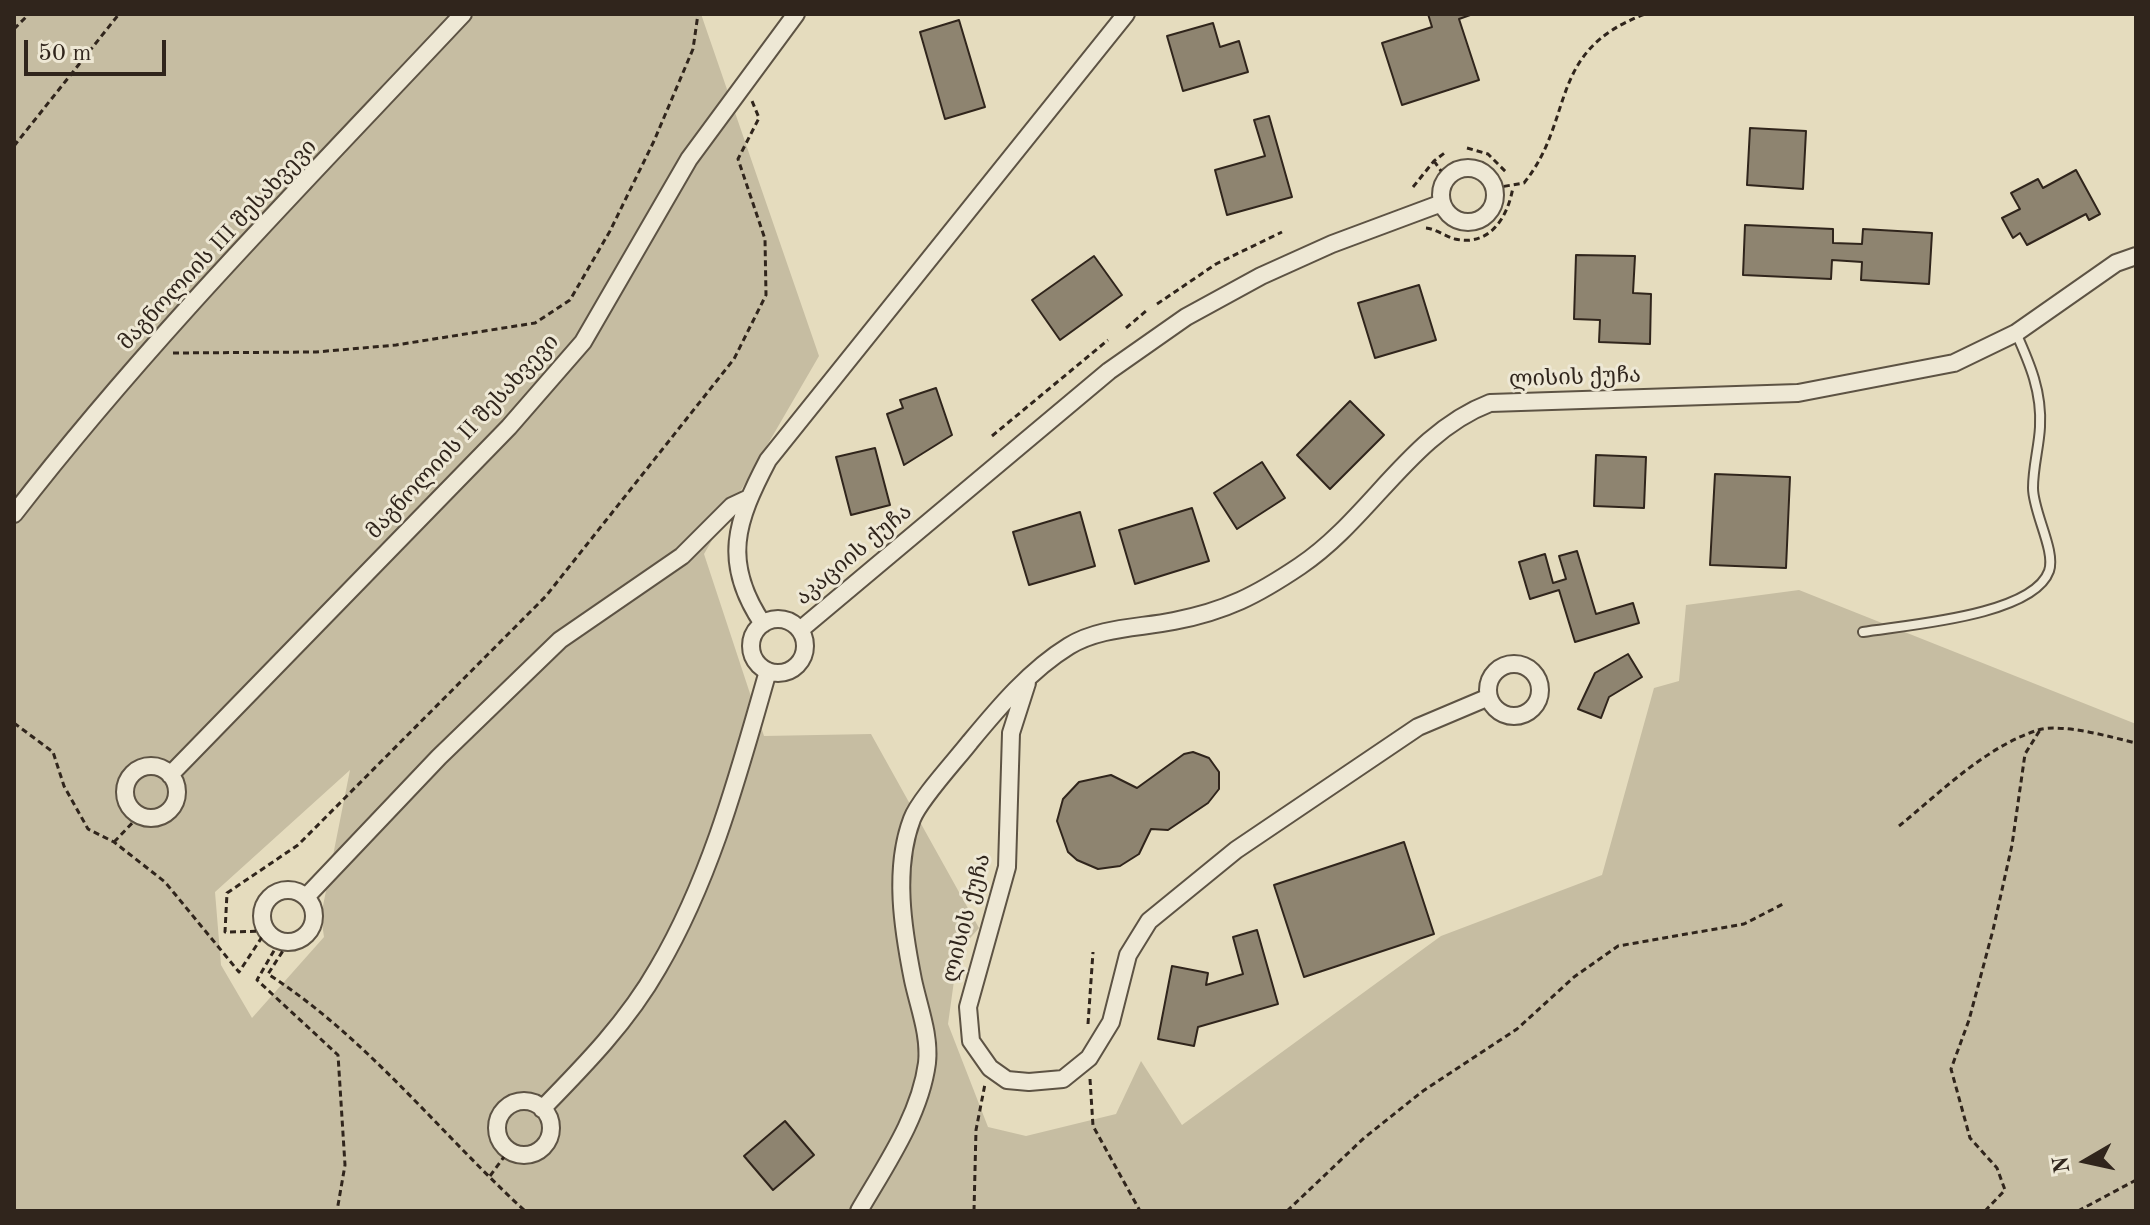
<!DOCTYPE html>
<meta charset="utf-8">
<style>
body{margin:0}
#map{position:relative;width:2150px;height:1225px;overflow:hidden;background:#e5dcbe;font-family:"Old Standard TT",serif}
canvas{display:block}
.frame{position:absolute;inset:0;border:16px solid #30251c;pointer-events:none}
.north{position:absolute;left:2046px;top:1121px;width:80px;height:80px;-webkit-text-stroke:6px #eee8d5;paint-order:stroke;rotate:261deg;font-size:22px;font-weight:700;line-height:32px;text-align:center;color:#30251c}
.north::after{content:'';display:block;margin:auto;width:28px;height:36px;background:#30251c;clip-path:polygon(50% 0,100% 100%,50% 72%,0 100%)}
.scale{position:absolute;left:24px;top:40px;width:142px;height:36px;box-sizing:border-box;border:4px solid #30251c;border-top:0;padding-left:10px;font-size:24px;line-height:28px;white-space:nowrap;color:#30251c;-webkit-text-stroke:6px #eee8d5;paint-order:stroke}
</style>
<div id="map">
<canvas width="2150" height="1225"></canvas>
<div class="frame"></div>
<div class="north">N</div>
<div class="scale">50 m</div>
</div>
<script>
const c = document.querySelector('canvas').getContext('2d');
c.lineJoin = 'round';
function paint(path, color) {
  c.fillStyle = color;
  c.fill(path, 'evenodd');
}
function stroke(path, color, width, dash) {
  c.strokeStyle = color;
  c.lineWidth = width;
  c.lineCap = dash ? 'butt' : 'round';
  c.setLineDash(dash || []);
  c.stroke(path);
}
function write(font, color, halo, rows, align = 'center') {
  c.font = font + ' "Old Standard TT","Noto Serif Georgian",serif';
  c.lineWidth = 6;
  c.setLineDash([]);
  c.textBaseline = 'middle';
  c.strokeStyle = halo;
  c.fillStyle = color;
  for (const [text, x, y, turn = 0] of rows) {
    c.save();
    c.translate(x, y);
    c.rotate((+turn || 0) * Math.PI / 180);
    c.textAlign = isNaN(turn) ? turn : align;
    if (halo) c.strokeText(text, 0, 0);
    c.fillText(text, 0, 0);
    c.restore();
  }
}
const green = new Path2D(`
 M 14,14 L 701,14 L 819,356 L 704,554 L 764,736 L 871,734 L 979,928 L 958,952 L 948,1024 L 988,1127 L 1026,1136 L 1116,1114 L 1141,1061 L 1182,1125 L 1441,936 L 1602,875 L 1654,688 L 1679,681 L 1686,605 L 1799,590 L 2136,724 L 2136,1211 L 14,1211 ZM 350,770 L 321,916 L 324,937 L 252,1018 L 221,965 L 215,892 Z`);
const building = new Path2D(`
 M 1428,14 L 1473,14 L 1459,19 L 1479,80 L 1402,105 L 1382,43 L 1432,27 Z
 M 959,20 L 985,107 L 945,119 L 920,32 Z
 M 1213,23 L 1220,47 L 1239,41 L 1248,72 L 1183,91 L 1167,36 Z
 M 1269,116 L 1292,197 L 1227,215 L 1215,170 L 1265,156 L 1254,120 Z
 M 1750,128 L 1806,131 L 1803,189 L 1747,185 Z
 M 2076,170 L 2100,214 L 2089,220 L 2086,214 L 2027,245 L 2020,233 L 2013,238 L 2002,218 L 2020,209 L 2011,193 L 2038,179 L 2043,188 Z
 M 1745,225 L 1833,229 L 1833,243 L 1862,244 L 1863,229 L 1932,233 L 1929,284 L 1861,280 L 1862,262 L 1832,260 L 1831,279 L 1743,275 Z
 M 1576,255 L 1635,256 L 1633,293 L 1651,294 L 1650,344 L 1599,342 L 1600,320 L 1574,319 Z
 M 1094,256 L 1122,295 L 1060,340 L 1032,300 Z
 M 1419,285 L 1436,340 L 1375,358 L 1358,303 Z
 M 936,388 L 952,435 L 904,465 L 887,414 L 903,408 L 900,400 Z
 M 1350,401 L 1384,435 L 1330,489 L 1297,455 Z
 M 875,448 L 890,505 L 851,515 L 836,457 Z
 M 1596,455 L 1646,457 L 1644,508 L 1594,506 Z
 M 1262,462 L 1285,498 L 1237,529 L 1214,493 Z
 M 1715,474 L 1790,477 L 1786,568 L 1710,565 Z
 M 1192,508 L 1209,561 L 1135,584 L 1119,530 Z
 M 1080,512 L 1095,566 L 1029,585 L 1013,532 Z
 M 1577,551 L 1596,614 L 1633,603 L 1639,623 L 1575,642 L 1559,590 L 1530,599 L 1519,562 L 1545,554 L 1553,583 L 1566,579 L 1559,556 Z
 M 1628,654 L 1642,677 L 1609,697 L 1601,718 L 1578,709 L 1595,673 Z
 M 1193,752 L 1209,758 L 1219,772 L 1219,789 L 1208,803 L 1168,830 L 1151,829 L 1139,854 L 1120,866 L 1098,869 L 1077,860 L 1068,852 L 1057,821 L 1063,799 L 1079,782 L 1111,775 L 1137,788 L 1184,754 Z
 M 1404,842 L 1434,934 L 1304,977 L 1274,885 Z
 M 1257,930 L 1278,1004 L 1198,1027 L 1194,1046 L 1158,1039 L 1172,966 L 1208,973 L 1206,985 L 1243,974 L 1233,937 Z
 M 785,1121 L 814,1155 L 773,1190 L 744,1156 Z`);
const path = new Path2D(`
 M 14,29 L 29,14
 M 14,146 L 119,14
 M 1467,148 L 1488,154 L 1507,173
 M 1434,161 L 1441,171
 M 1413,187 L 1434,161 L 1447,151
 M 1494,188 L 1524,183 C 1576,118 1546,51 1645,14
 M 1426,228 C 1436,229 1445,236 1455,239 C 1490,247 1508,217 1513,187
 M 1157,304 L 1216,264 L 1282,232
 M 1126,328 L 1146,311
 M 173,353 L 316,352 L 396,345 L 535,323 L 570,300 L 610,231 L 654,141 L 693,49 L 698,14
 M 992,436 L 1108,340
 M 14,723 L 53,752 L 64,786 L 88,829 L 114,842 L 165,882 L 239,972 L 266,931
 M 1899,826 C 1941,792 1985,747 2038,730 C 2063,723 2110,737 2136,743
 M 114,842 L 139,816
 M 266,931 L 225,932 L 227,893 L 298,845 L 546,596 L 734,359 L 766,295 L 765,239 L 738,159 L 759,118 L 752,101
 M 279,942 L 257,980 L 338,1055 L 345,1165 L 337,1211
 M 288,943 L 268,974 C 367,1038 439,1132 525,1211
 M 1088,1024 L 1093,952
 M 1090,1079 L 1093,1126 L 1140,1211
 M 490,1176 L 509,1150
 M 974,1211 L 976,1130 L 985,1084
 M 1287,1211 L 1364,1138 L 1423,1091 L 1517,1029 L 1574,977 L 1618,946 L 1744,924 L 1785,903
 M 1985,1211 L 2005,1190 L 1997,1168 L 1970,1138 L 1951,1069 L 1969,1020 L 1993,930 L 2012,845 L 2025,754 L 2040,730
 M 2078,1211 L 2136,1180`);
const lane = new Path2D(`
 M 1863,632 C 1905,625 2033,616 2049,571 C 2056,551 2033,512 2033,488 C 2033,467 2039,447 2040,427 C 2042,392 2030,364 2016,333`);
const street = new Path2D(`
 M1441 195a27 27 0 1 1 54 0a27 27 0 1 1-54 0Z
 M 14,514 C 151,337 310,177 463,14
 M751 646a27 27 0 1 1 54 0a27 27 0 1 1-54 0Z
 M 763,624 C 721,562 736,521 768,460 L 1126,14
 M 800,630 L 1109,371 L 1186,317 L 1261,276 L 1332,244 L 1442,203
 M1488 690a26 26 0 1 1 52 0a26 26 0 1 1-52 0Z
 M 1027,683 L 1011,733 L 1007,867 L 968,1007 L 971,1041 L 990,1068 L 1007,1080 L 1029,1082 L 1063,1079 L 1089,1058 L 1111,1022 L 1128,955 L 1149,921 L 1236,850 L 1418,727 L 1489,697
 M125 792a26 26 0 1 1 52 0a26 26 0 1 1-52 0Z
 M 170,775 L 509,427 L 583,342 L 689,159 L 796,14
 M262 916a26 26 0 1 1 52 0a26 26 0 1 1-52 0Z
 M 306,897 L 439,757 L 560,640 L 682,556 L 732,506 L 747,499
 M497 1128a27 27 0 1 1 54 0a27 27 0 1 1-54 0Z
 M 542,1109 C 585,1065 628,1021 658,968 C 712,876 739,772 768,671
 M 859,1211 C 885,1166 920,1116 927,1063 C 930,1035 919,1008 913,980 C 903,930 893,869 912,819 C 919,800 956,760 970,742 C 999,707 1030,670 1069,646 C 1100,627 1140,628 1174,621 C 1226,611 1257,595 1300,566 C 1370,519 1411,433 1490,403 L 1798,393 L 1954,363 L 2016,333 L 2116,263 L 2136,256`);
const streetNames = [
 ["მაგნოლიის III შესახვევი",218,245,-47],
 ["ლისის ქუჩა",1575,378,-2],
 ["მაგნოლიის II შესახვევი",463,437,-47],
 ["აკაციის ქუჩა",854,555,-40],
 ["ლისის ქუჩა",967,918,-75]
];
paint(green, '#c6bda2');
paint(building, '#8e8470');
stroke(building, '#30251c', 2);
stroke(lane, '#5d5344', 12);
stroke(street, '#5d5344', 20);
stroke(path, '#30251c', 3, [6, 4]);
stroke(lane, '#eee8d5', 8);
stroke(street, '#eee8d5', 16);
write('22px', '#30251c', '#eee8d5', streetNames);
</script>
